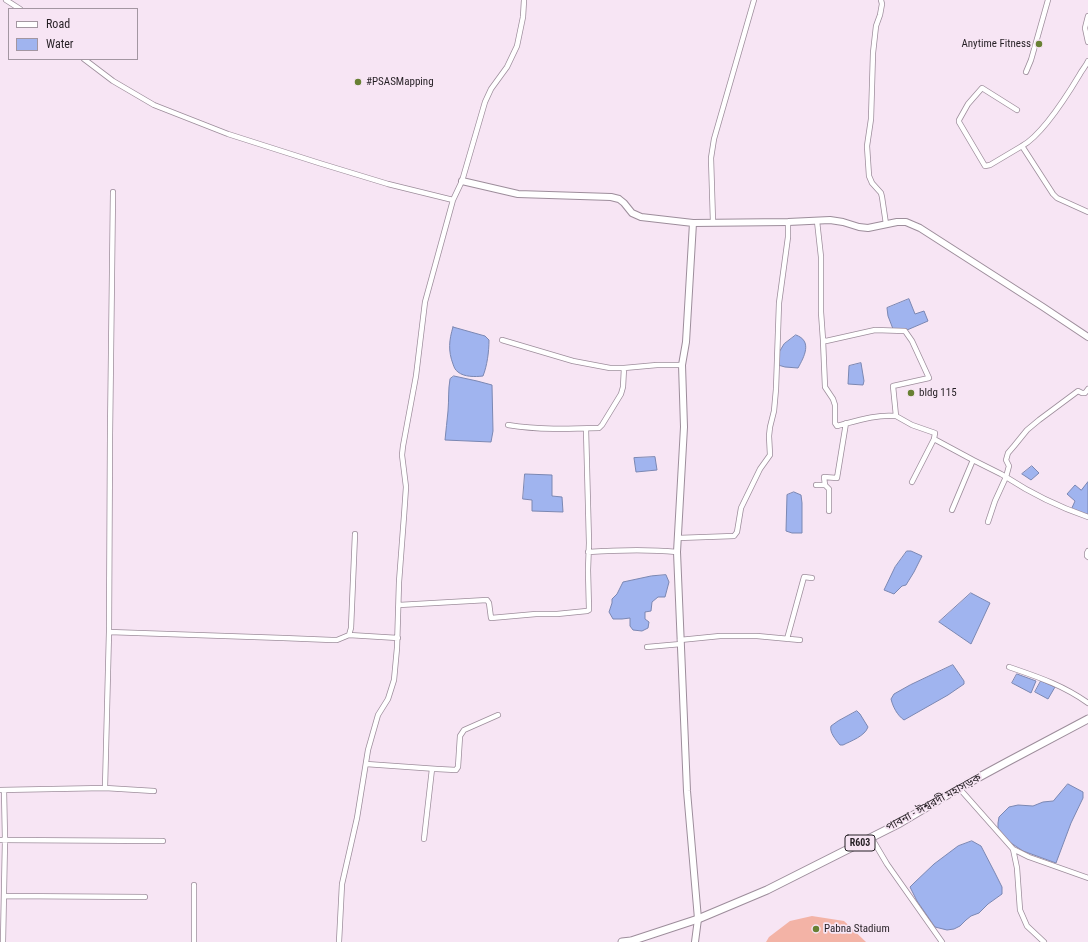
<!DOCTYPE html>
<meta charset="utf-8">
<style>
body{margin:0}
#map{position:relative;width:1088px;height:942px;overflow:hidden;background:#f7e5f4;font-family:"Roboto Condensed",sans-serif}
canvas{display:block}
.legend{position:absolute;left:8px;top:8px;width:130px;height:52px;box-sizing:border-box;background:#f7e5f4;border:1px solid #a396a1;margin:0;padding:5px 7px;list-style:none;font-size:12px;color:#251f24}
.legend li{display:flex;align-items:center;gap:8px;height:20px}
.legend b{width:20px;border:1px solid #a396a1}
</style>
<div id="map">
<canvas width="1088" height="942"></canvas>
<ul class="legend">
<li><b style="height:5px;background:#fff"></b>Road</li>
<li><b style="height:11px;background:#a0b4ef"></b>Water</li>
</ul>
</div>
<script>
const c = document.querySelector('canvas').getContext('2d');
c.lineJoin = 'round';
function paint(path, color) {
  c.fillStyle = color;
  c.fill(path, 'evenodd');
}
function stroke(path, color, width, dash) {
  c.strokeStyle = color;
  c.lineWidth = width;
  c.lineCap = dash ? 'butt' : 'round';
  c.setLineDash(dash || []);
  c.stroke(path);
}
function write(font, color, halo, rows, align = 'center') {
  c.font = font + ' "Roboto Condensed","Noto Sans Bengali",sans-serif';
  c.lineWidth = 3.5;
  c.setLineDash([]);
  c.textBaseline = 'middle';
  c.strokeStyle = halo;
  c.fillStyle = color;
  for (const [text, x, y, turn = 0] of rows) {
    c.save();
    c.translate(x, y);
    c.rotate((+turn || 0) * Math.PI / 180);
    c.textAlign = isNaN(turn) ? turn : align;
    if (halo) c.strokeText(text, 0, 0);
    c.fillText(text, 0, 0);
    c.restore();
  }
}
const green = new Path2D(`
 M 812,916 L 844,921 L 866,942 L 766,942 L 769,937 L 790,921 Z`);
const water = new Path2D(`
 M 909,299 L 915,314 L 924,311 L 928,321 L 907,330 L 893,329 L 888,316 L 887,308 Z
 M 453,327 L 485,336 L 489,340 C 489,352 487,366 483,376 C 475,377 464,377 458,372 C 455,370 454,367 453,364 C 448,351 449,340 453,327 Z
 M 796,335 C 813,341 804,357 798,368 L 785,367 L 778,365 L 778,354 L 784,344 Z
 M 861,363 L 864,381 L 863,385 L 848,384 L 849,366 Z
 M 454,376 L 477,381 L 492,385 L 493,431 L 491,442 L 445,440 C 446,430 447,421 448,411 C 449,400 448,390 450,379 Z
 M 655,457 L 657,470 L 636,472 L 634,458 Z
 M 1032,466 L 1039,473 L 1031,480 L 1022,474 Z
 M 525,474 L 552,475 L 552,496 L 562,497 L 563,512 L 532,511 L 532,500 L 523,499 Z
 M 1088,482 L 1088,516 L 1071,510 L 1075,501 L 1067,494 L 1075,485 L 1081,490 Z
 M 794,492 L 801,495 L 802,503 L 802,533 L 792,533 L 786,531 L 787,495 Z
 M 907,551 L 911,551 L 922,556 L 914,572 L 906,585 L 902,586 L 894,594 L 884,590 L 895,567 Z
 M 666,575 L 669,582 L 665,597 L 658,597 L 652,602 L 651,611 L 645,612 L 645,619 L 649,622 L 648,628 L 642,631 L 633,630 L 630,626 L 630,618 L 622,619 L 613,619 L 609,612 L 612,603 L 612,599 L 617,594 L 623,582 L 651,576 Z
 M 971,593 L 990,603 L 971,644 L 939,622 Z
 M 953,665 L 964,681 L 964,684 L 948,695 L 904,720 C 897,715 893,707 891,699 L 894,694 L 910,685 Z
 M 1017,674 L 1036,681 L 1031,693 L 1012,683 Z
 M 1041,681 L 1055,687 L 1048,699 L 1035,692 Z
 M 857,711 L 860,714 L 868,727 C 865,736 851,741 843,745 L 840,745 C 836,740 829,732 831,726 L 838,721 Z
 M 1068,784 L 1083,792 L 1083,798 L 1071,823 L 1056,863 L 1023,851 L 1008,841 L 998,829 L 998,823 L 999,817 L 1009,807 L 1018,805 L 1033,806 L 1043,802 L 1053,801 Z
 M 972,841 L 981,846 L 995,873 L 1002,887 L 1002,894 L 988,904 L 979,913 L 971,916 L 966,920 L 960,926 L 954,929 L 947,930 L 935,927 L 917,901 L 910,887 L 914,883 L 934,864 L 958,846 Z`);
const street = new Path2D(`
 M 6,0 L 20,9
 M 881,0 L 882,4 L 880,15 L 876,26 L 873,53 L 871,119 L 867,146 L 869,176 L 872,183 L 881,193 L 882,197 L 886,224
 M 1088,16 L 1085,28 L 1088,42
 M 84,59 L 113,81 L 154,105 L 228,134 L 319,163 L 388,184 L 453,200 L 462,181 L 485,102 L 491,89 L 507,67 L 517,46 L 523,17 L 524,0
 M 1088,61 C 1086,66 1082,70 1080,74 C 1068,94 1042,135 1022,146 L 1053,194 L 1057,198 L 1088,212
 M 1026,72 L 1031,60 L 1048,0
 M 1017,110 L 982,88 L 968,104 L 959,120 L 959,122 L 985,166 L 990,165 L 1022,146
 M 817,221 L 821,257 L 821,312 L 823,340 L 826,341 L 875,330 L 905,331 L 912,341 L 929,378 L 893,386 L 896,416 L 912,425 L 935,433 L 934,439
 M 713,222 L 711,158 L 714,139 L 754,0
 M 502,340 L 573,361 L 610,368 L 624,368 L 657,365 L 682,365
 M 823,340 L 825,387 L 833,399 L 835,405 L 835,423 L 837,426 C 856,421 876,414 896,416
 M 1088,389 L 1085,393 L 1082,393 L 1078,391 L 1039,420 L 1027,430 L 1014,446 L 1008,453 L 1006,460 L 1009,466 L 1006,477 C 1032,494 1059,507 1088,517
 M 508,425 C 538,430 569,429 599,428 L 602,425 L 621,394 L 623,387 L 624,368
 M 912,482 L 934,439 L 973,460
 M 816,485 L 825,485 L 824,477 L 837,478 L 846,423
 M 825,485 L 829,489 L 829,511
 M 952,510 L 973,460 L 1001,474 L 1006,477 L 995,501 L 988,522
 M 678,538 L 734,536 L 737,532 L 741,508 L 760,469 L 770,455 L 769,436 L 770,427 L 774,411 L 776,389 L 779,303 L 788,237 L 788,222
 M 1088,551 L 1087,553 L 1087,556 L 1088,557
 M 588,552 C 618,550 647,549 677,552
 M 399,605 L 487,600 L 489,603 L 491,618 L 536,614 L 557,614 L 587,611 L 589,610 L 588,570 L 589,543 L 586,429
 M 109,632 L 283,638 L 332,640 L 337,640 L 349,635 L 351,628 L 355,534
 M 349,635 L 398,638
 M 787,639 L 804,577 L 812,578
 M 680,640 L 720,636 L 757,636 L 800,640
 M 647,647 L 681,644
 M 1009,667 C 1038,677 1063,685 1088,703
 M 366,764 L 437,769 L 456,770 L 458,767 L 460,736 L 464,730 L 498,715
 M 105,788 L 109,632 L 110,435 L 113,192
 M 959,788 L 1013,849 L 1017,868 L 1020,910 L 1027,926 L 1044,942
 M 0,790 L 105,788 L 154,791
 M 871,837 L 887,864 L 942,942
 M 424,839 L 432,769
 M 0,840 L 163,841
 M 1013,849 L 1029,857 L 1088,878
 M 194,885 L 194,942
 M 4,896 L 145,897
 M 3,942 L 5,840 L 4,790
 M 339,942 L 342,884 L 357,818 L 368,750 L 378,715 L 388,699 L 394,680 L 397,648 L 399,582 L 404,516 L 406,487 L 402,455 L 403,446 L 416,376 L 425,302 L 453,200`);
const secondary = new Path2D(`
 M 462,181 L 518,194 L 611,197 L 619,199 L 624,203 L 632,213 L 641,217 L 693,223 L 788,222 L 830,220 L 843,222 L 859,227 L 868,228 L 897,222 L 906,222 L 920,228 L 1043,307 L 1088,337
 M 693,223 L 686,342 L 682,365 L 684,427 L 677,552 L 687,791 L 698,919 L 695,942`);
const primary = new Path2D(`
 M 622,942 L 631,941 L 698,919 L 767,890 L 900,823 L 959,788 L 1007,762 L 1088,719`);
const markers = [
 [1039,44,4,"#688033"],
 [358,82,4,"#688033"],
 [911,393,4,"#688033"],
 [816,929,4,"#688033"]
];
const shields = [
 [860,843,30]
];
const shieldNames = [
 ["R603",860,843]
];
const poiNames = [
 ["Anytime Fitness",1031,44,"right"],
 ["#PSASMapping",366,82],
 ["bldg 115",919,393],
 ["Pabna Stadium",824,929]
];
const streetNames = [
 ["পাবনা - ঈশ্বরদী মহাসড়ক",934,803,-29]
];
paint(green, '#f3b3a6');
paint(water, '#a0b4ef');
stroke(water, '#7b87b2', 1);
stroke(street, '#9d8d9b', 6);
stroke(secondary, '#9d8d9b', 8);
stroke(primary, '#9d8d9b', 9);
stroke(street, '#fff', 4.5);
stroke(secondary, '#fff', 6);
stroke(primary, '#fff', 7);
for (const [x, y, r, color] of markers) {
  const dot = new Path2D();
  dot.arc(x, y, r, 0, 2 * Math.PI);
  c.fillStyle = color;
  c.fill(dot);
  stroke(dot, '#f7e5f4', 1.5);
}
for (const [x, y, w] of shields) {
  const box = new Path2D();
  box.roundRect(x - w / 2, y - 8, w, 16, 3);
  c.fillStyle = '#f7e5f4';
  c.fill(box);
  stroke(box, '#251f24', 1);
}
write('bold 10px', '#251f24', null, shieldNames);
write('11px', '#251f24', '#f7e5f4', poiNames, 'left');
write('11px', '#251f24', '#f7e5f4', streetNames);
</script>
